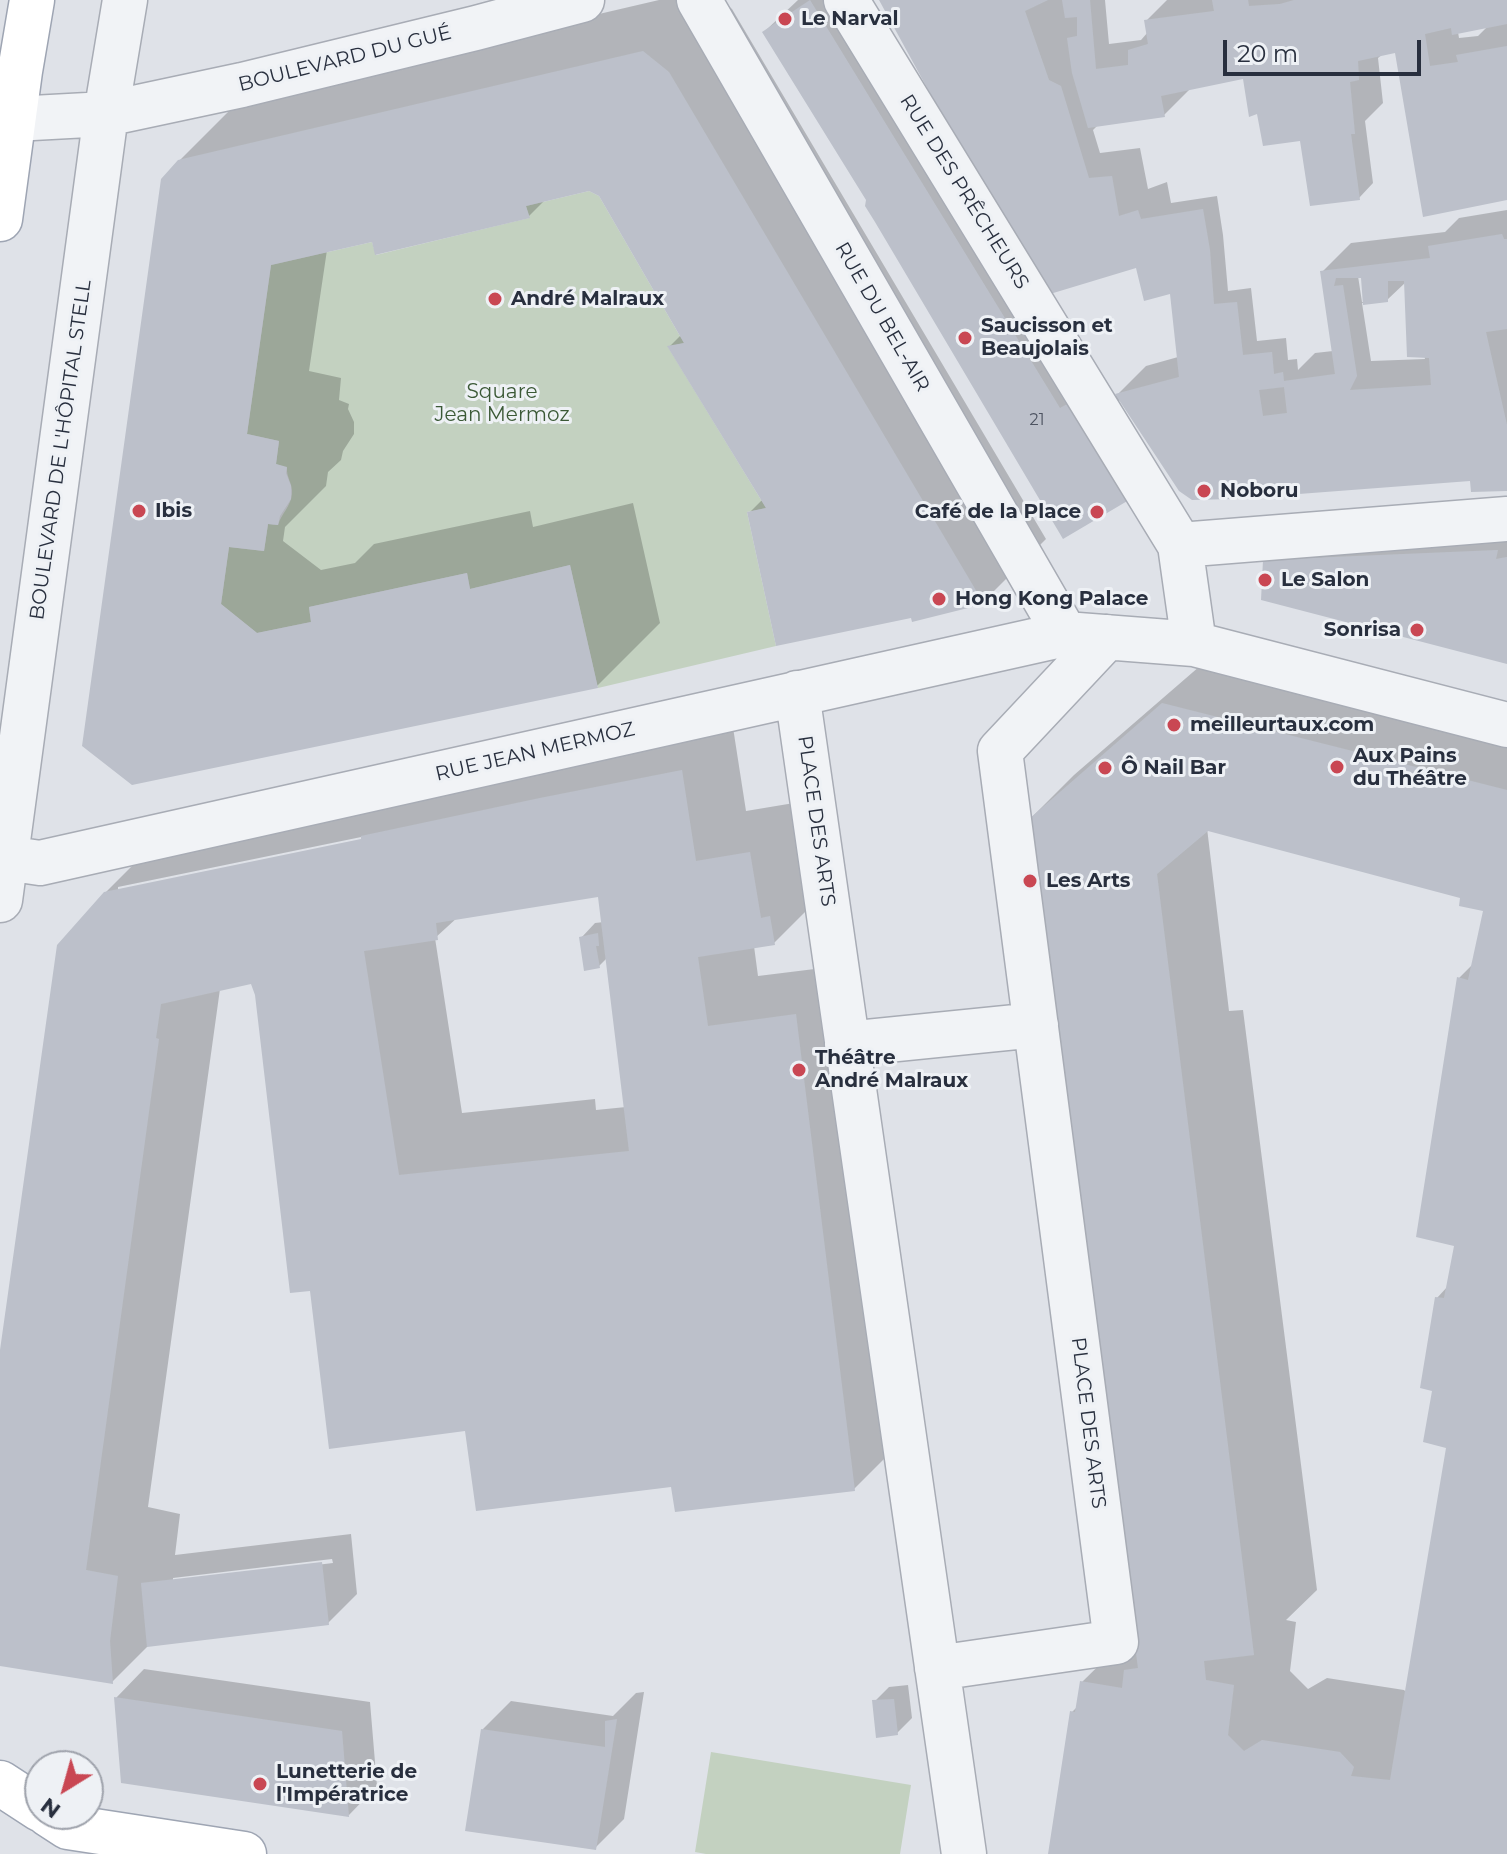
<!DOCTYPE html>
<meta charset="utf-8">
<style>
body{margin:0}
#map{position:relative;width:1507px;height:1854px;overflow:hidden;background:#dfe2e8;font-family:Montserrat,sans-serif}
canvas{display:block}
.north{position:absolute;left:24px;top:1750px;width:80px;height:80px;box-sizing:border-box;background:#eef1f5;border:2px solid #9fa3ac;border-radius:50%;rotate:217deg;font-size:22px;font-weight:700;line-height:32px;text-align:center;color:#282f3e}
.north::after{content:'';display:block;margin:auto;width:28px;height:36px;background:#c94753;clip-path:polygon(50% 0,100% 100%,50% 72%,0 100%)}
.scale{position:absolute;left:1223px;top:40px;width:198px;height:36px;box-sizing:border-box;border:4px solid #282f3e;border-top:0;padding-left:10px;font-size:24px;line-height:28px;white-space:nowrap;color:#282f3e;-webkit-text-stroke:6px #eef1f5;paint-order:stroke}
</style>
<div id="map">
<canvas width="1507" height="1854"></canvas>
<div class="north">N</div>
<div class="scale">20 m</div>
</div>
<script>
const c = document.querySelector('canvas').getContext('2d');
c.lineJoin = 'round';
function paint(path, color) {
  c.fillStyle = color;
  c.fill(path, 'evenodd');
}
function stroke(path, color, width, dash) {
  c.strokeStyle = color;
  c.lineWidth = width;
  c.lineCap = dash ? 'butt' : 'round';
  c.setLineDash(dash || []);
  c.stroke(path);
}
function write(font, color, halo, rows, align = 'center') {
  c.font = font + ' Montserrat,sans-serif';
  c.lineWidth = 6;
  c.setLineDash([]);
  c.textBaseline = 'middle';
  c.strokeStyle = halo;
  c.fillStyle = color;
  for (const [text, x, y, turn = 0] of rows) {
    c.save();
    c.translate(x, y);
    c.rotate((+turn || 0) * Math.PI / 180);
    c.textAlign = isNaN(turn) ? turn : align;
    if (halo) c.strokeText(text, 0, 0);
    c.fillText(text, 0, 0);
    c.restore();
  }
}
const green = new Path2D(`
 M 589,191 L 599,196 L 684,343 L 668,347 L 766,508 L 747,512 L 776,646 L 598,688 L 570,565 L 470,589 L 467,573 L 309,607 L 311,622 L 257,633 L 221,604 L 229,547 L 264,551 L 268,524 L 278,525 C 281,514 291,506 292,494 C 293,484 286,477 287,468 L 276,464 L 279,441 L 247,434 L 271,265 L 372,242 L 376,255 L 529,218 L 526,206 Z
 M 711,1752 L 911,1785 L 900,1854 L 706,1854 L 695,1852 Z`);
const shadow = new Path2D(`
 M 659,0 L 721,0 L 732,9 L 1046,539 L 983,602 L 913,620 L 912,615 L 749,513 L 763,499 L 670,346 L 682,334 L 600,194 L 589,189 L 546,199 L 529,216 L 373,239 L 327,250 L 309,371 L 341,378 L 339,400 L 349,404 L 348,409 L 354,422 L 354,434 L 343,451 L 341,460 L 328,472 L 326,486 L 285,527 L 283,541 L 321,570 L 355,563 L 374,544 L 530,511 L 533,527 L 633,503 L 660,623 L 597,686 L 132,783 L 179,161 L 243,97 Z
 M 798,0 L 857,0 L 1115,397 L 1146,366 L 1178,357 L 1171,292 L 1137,266 L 881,0 L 1105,0 L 1109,44 L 1141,40 L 1148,32 L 1146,21 L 1167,0 L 1507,0 L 1507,198 L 1397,51 L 1383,54 L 1378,58 L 1383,103 L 1365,121 L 1373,183 L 1359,198 L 1302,142 L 1259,113 L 1245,77 L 1191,88 L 1164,115 L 1098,125 L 1093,130 L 1100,153 L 1140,148 L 1148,189 L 1167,182 L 1171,203 L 1217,196 L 1223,235 L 1228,291 L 1251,288 L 1257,341 L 1286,338 L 1288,360 L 1297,359 L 1298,370 L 1315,353 L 1333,351 L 1322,272 L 1351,243 L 1445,232 L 1459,218 L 1507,210 L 1507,489 L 1121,399 L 1116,404 L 1127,499 L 868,199 L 764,32 ZM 1488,26 L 1478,36 L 1459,38 L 1458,32 ZM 1358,276 L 1363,276 L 1365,302 L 1362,302 ZM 1406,282 L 1425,359 L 1371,361 L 1362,303 L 1387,300 Z
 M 1507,522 L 1507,662 L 1265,561 Z
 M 1215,653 L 1507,726 L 1507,1854 L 1050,1854 L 1072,1712 L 1079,1705 L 1082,1682 L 1135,1630 L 1023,826 L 1074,775 ZM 1207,828 L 1462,897 L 1485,910 L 1473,964 L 1459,978 L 1456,1245 L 1448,1286 L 1437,1298 L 1435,1389 L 1448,1446 L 1407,1693 L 1404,1690 L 1327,1678 L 1308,1689 L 1290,1671 L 1296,1622 L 1286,1620 L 1317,1590 L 1243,1010 L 1229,1011 Z
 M 732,721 L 746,811 L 800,802 L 825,892 L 774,943 L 754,946 L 758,976 L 847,965 L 905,1438 L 854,1489 L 673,1485 L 467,1426 L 312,1288 L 257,994 L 252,981 L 220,989 L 148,1507 L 180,1514 L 175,1555 L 351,1534 L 357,1594 L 328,1623 L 150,1644 L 112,1682 L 0,1664 L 0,1364 L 105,893 L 169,829 ZM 371,835 L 371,839 L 118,891 L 118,887 ZM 600,892 L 604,922 L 595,923 L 581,938 L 599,966 L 608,957 L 626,1107 L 596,1110 L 595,1099 L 462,1113 L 435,938 L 458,917 ZM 332,1559 L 333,1563 L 173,1582 L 173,1578 Z
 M 144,1669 L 370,1702 L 377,1786 L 349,1815 L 116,1698 Z
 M 908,1685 L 912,1718 L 897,1733 L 875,1701 L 889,1687 Z
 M 644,1692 L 624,1819 L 595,1848 L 482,1730 L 511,1701 L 613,1716 L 636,1693 Z`);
const building = new Path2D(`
 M 810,0 L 1060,408 L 1071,402 L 1129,500 L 1063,539 L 875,222 L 865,206 L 866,200 L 762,32 Z
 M 879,0 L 1048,0 L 1025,11 L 1049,80 L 1061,86 L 1089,178 L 1112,176 L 1119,216 L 1138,210 L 1141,219 L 1203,209 L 1210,250 L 1214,304 L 1237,302 L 1243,355 L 1272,352 L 1274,374 L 1283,372 L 1284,381 L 1335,374 L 1320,271 L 1430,258 L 1428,246 L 1502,234 L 1504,239 L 1507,239 L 1507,329 L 1486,332 L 1507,425 L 1507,491 L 1471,492 L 1470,481 L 1233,499 L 1192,500 L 1179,491 L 1115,394 L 1179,377 L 1170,294 L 1144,301 L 1136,268 L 1050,294 L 961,150 ZM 1336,278 L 1361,278 L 1363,305 L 1388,302 L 1388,281 L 1404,281 L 1407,357 L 1429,358 L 1431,385 L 1350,390 L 1357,376 L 1343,285 L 1334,286 ZM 1284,387 L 1287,413 L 1263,416 L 1259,390 Z
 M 1062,0 L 1090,0 L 1096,69 L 1128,65 L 1128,50 L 1148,44 L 1144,20 L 1214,11 L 1212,0 L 1248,0 L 1249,6 L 1280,4 L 1294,0 L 1507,0 L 1507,24 L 1452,35 L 1451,28 L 1425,34 L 1430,66 L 1458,62 L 1456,55 L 1507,46 L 1507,200 L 1423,217 L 1395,53 L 1358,61 L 1359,80 L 1350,82 L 1355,134 L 1351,134 L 1360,200 L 1310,206 L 1300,141 L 1263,146 L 1257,114 L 1249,117 L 1243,79 L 1161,96 L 1165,117 L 1088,128 L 1072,73 L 1067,38 L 1077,36 L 1077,17 L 1065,18 Z
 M 643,51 L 669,72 L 984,604 L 912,622 L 911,618 L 776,646 L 747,512 L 766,508 L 667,346 L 684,343 L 599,196 L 589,191 L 526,206 L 530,218 L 375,255 L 372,242 L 271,265 L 247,434 L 279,441 L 276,464 L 287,467 L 286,473 L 291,486 L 291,499 L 280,516 L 278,525 L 268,524 L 264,551 L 229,547 L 221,604 L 257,633 L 311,622 L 309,607 L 467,573 L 470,589 L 570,565 L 598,688 L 132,785 L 82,746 L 161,179 L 178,160 Z
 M 1498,550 L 1496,559 L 1507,557 L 1507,664 L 1261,600 L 1263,560 Z
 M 1162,703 L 1507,790 L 1507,1854 L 1048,1854 L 1070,1711 L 1075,1712 L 1080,1681 L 1122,1688 L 1124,1670 L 1138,1668 L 1063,1087 L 1021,826 ZM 1208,831 L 1460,898 L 1459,906 L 1483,911 L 1468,980 L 1457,977 L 1416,1237 L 1454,1246 L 1444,1298 L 1435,1297 L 1420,1388 L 1432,1391 L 1423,1442 L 1446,1448 L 1390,1780 L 1351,1776 L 1354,1767 L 1340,1752 L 1262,1740 L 1244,1751 L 1228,1735 L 1234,1685 L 1206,1680 L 1204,1661 L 1254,1655 L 1157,874 Z
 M 682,770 L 696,861 L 750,852 L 761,918 L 770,916 L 775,945 L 698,957 L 708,1026 L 796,1014 L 855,1491 L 675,1512 L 671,1487 L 476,1511 L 465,1431 L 329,1449 L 310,1291 L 290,1293 L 255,995 L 251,984 L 161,1004 L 156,1038 L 159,1039 L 86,1570 L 118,1576 L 110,1641 L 113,1684 L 0,1666 L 0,1350 L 57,945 L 104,892 L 361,839 L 361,836 L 540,798 ZM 598,897 L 629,1151 L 399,1175 L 364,951 L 438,940 L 436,923 Z
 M 598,933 L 599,946 L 596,946 L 600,968 L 584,971 L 579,937 Z
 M 322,1562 L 329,1625 L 147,1647 L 141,1583 Z
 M 114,1697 L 342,1731 L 349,1817 L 121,1783 Z
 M 894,1699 L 898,1735 L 876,1738 L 872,1700 Z
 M 617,1719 L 596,1850 L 465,1831 L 481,1729 L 605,1747 L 605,1721 Z`);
const minor = new Path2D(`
 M 699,0 L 1065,634
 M 846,0 L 1180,545 L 1194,644
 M 14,119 L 106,114 L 242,85 L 476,28 L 582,0
 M 1180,545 L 1507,519
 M 797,693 L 964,1854
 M 6,858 L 40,863 L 1065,634 L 1194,644 L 1507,725
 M 0,900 L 106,114 L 125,0
 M 847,1044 L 1036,1025
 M 937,1668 L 1116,1642 L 1000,751 L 1107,637`);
const major = new Path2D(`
 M 0,219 L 20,71 L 32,0
 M 0,1783 L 40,1809
 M 48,1814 L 68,1827 L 244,1854`);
const markers = [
 [785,19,8,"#c94753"],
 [495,299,8,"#c94753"],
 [965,338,8,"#c94753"],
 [1204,491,8,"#c94753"],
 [139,511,8,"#c94753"],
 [1097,512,8,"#c94753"],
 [1265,580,8,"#c94753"],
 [939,599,8,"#c94753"],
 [1417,630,8,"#c94753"],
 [1174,725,8,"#c94753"],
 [1337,767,8,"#c94753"],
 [1105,768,8,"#c94753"],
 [1030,881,8,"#c94753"],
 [799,1070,8,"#c94753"],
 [260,1784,8,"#c94753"]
];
const numberNames = [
 ["21",1037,420]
];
const poiNames = [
 ["Le Narval",801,19],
 ["André Malraux",511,299],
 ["Saucisson et",981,326],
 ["Beaujolais",981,349],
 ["Noboru",1220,491],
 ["Ibis",155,511],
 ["Café de la Place",1081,512,"right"],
 ["Le Salon",1281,580],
 ["Hong Kong Palace",955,599],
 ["Sonrisa",1401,630,"right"],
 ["meilleurtaux.com",1190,725],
 ["Aux Pains",1353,756],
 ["du Théâtre",1353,779],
 ["Ô Nail Bar",1121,768],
 ["Les Arts",1046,881],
 ["Théâtre",815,1058],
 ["André Malraux",815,1081],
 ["Lunetterie de",276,1772],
 ["l'Impératrice",276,1795]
];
const streetNames = [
 ["BOULEVARD DU GUÉ",345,59,-14],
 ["RUE DES PRÊCHEURS",964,192,58],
 ["RUE DU BEL-AIR",882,317,60],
 ["BOULEVARD DE L'HÔPITAL STELL",61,450,-82],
 ["RUE JEAN MERMOZ",535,752,-13],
 ["PLACE DES ARTS",816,821,82],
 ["PLACE DES ARTS",1088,1423,83]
];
const parkNames = [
 ["Square",502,392],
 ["Jean Mermoz",502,415]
];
paint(green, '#c3d1c0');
paint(shadow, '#0003');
paint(building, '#bcc0ca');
stroke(minor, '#a8acb5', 47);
stroke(major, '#9ea5b3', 47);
stroke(minor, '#f1f3f6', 44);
stroke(major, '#fff', 44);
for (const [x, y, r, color] of markers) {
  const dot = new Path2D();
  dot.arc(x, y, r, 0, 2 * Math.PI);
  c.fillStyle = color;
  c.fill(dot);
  stroke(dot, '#eef1f5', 3);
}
write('16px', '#4d5361', null, numberNames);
write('bold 20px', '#282f3e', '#eef1f5', poiNames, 'left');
write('20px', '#282f3e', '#eef1f5', streetNames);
write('20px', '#3b5936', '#eef1f5', parkNames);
</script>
